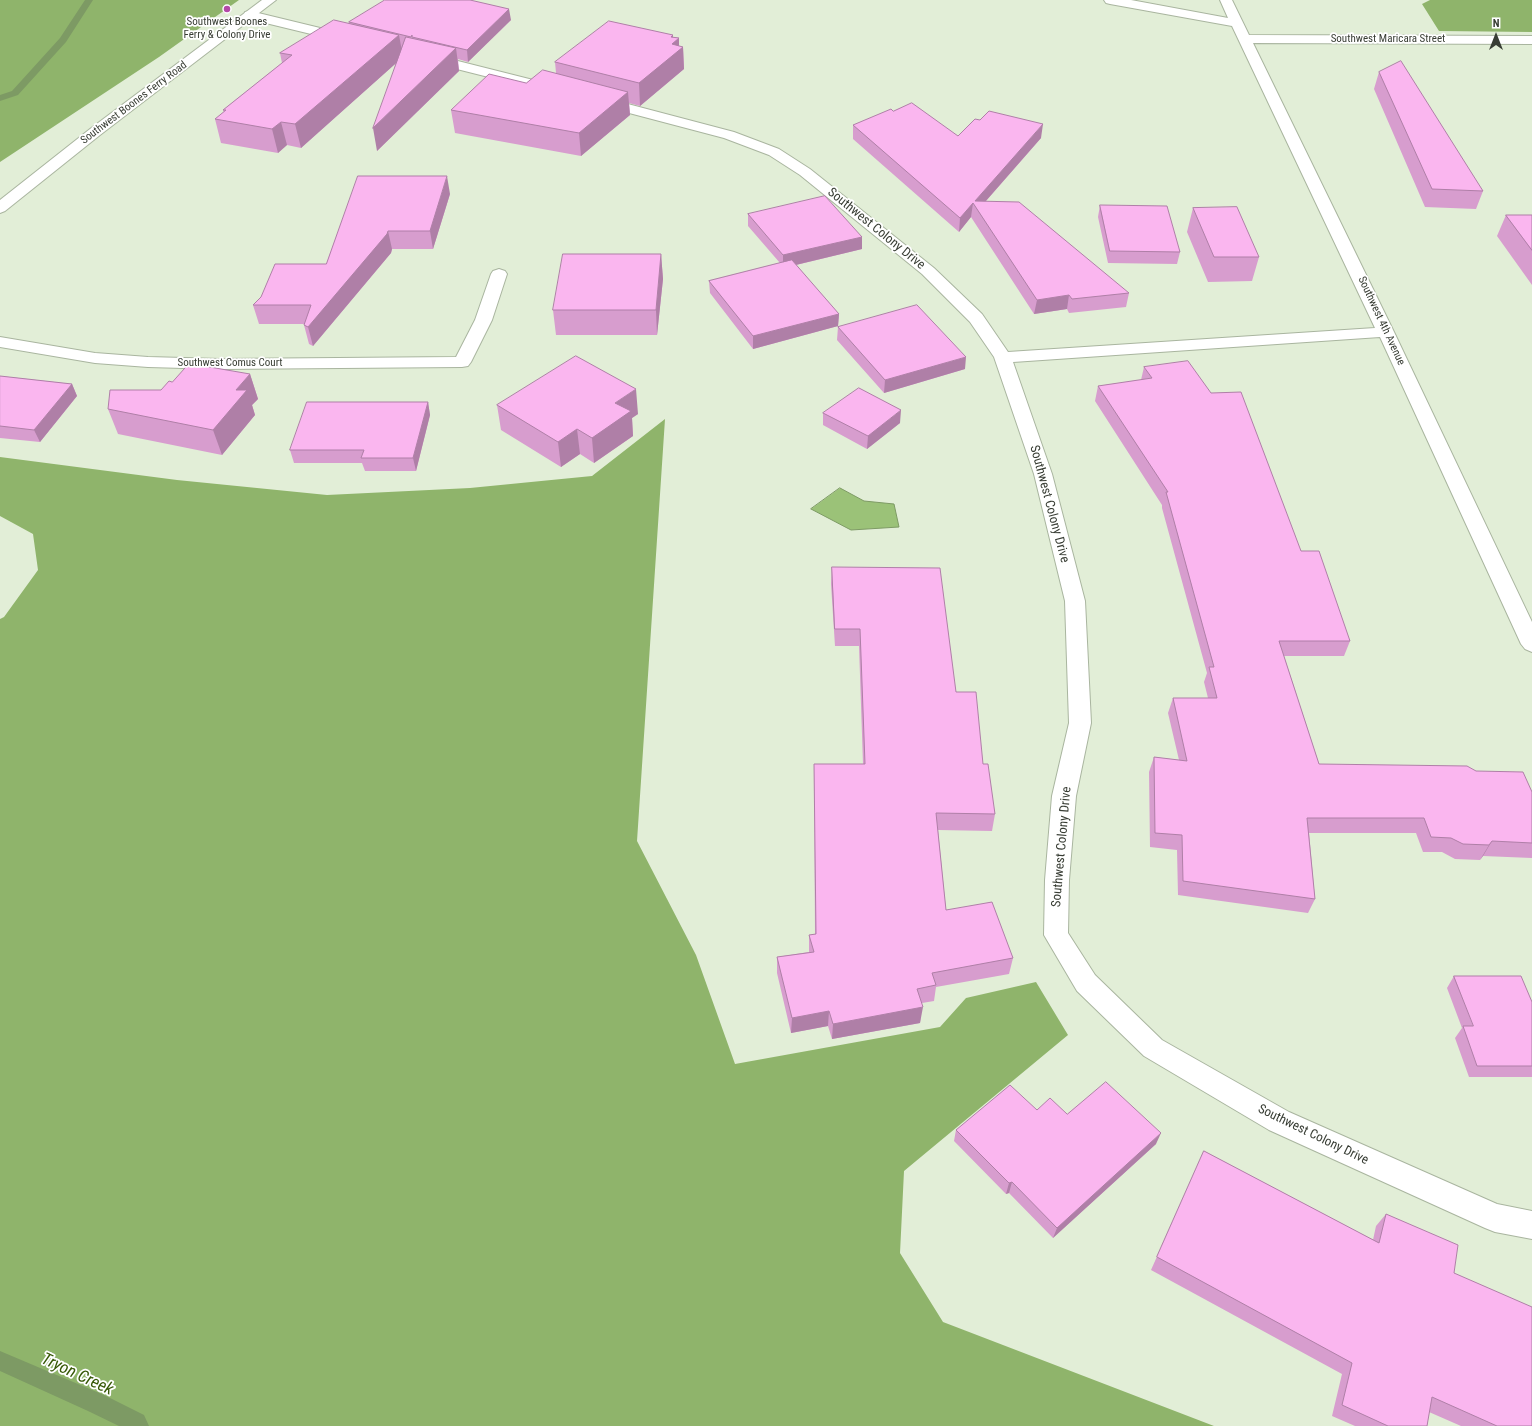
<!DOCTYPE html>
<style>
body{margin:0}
#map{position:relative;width:1532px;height:1426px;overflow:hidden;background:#e2eed7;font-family:"Roboto Condensed",sans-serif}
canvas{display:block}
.north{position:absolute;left:1476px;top:16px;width:40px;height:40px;-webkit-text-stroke:3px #fff;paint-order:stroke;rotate:0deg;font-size:11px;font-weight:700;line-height:16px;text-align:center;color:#383d34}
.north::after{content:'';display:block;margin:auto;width:14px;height:18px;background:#383d34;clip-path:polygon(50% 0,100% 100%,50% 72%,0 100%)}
</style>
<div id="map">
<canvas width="1532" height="1426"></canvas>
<div class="north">N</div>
</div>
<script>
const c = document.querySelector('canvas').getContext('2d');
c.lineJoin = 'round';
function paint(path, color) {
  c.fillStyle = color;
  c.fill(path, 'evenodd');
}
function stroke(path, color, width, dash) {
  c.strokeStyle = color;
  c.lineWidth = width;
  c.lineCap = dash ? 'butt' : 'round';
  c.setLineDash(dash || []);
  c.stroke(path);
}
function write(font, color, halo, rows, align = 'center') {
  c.font = font + ' "Roboto Condensed",sans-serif';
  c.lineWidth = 3.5;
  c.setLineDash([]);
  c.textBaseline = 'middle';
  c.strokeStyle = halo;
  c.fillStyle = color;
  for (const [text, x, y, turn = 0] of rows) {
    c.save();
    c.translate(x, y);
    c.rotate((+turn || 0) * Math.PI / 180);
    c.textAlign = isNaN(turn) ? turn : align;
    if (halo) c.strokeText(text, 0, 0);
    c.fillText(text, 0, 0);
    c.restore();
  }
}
const forest = new Path2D(`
 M 0,0 L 239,0 L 159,57 L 0,162 Z
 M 1430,0 L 1532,0 L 1532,32 L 1439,31 L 1422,4 Z
 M 665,419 L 637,841 L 696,955 L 735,1064 L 940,1027 L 966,998 L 1036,982 L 1068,1035 L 904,1171 L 900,1253 L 943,1322 L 1214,1426 L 0,1426 L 0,619 L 4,617 L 38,570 L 33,534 L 0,516 L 0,457 L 177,480 L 327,495 L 470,488 L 592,476 Z`);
const water = new Path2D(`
 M 840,488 L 864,501 L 894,504 L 899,527 L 851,530 L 811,509 Z`);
const stream = new Path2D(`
 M 85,0 L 93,0 L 66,42 L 18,95 L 0,101 L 0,95 L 12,91 L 60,38 Z
 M 0,1351 L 104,1395 L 144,1415 L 149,1426 L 119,1426 L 88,1411 L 0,1371 Z`);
const minor = new Path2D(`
 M 1104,0 L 1131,0 L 1228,18 L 1220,0 L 1232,0 L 1249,35 L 1532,36 L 1532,44 L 1253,43 L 1394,332 L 1532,622 L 1532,652 L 1525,649 L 1521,644 L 1380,337 L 1013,362 L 1052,474 L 1085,601 L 1091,723 L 1076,796 L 1069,880 L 1068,933 L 1095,975 L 1162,1040 L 1289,1112 L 1497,1204 L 1532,1211 L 1532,1239 L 1495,1232 L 1485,1228 L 1269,1130 L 1144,1056 L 1077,991 L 1044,935 L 1045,880 L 1052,796 L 1069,723 L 1065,601 L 1034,474 L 994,357 L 970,322 L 922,274 L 800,175 L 769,155 L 724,138 L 595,104 L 593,101 L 595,98 L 600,97 L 605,98 L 734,132 L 779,149 L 810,169 L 934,268 L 982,314 L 1008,352 L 1375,328 L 1232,26 L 1110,4 L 1106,3 Z
 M 250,11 L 349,35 L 351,38 L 349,41 L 344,42 L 245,18 L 244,15 L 245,12 Z
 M 430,54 L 561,87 L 563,90 L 561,93 L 556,94 L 425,61 L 423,58 L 425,55 Z
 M 499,269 L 505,271 L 507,274 L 492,320 L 471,362 L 468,366 L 462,367 L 220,369 L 148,367 L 95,363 L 0,347 L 0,337 L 95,353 L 148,357 L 220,359 L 456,357 L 475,320 L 491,274 L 493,271 Z`);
const major = new Path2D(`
 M 262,0 L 276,0 L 100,135 L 5,211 L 0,213 L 0,200 L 90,129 Z`);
const wall = new Path2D(`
 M 511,20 L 468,62 L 458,59 L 459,71 L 377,151 L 396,63 L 301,148 L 287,145 L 278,153 L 221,143 L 215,119 L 224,112 L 223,110 L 282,63 L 280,53 L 349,23 L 349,22 Z
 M 673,37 L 679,38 L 679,46 L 683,47 L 684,69 L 640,106 L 629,103 L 630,115 L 581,156 L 455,133 L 451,110 L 526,83 L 556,73 L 555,62 Z
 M 1379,72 L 1483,191 L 1476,209 L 1425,207 L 1374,89 Z
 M 853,125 L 958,136 L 1041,138 L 985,202 L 1129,293 L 1126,307 L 1069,313 L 1067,309 L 1034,314 L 971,217 L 959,232 L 853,139 Z
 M 450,194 L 433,249 L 392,249 L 391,253 L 313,346 L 309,344 L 304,325 L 305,324 L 259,324 L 253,305 Z
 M 1100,205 L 1180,252 L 1177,264 L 1108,263 L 1098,217 Z
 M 1193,208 L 1259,257 L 1252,281 L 1208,282 L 1187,232 Z
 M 748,214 L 862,237 L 862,249 L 796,265 L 839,314 L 838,326 L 753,349 L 710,293 L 709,281 L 780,263 L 748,226 Z
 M 1506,215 L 1532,215 L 1532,285 L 1497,236 Z
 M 661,254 L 663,279 L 657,335 L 556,335 L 553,310 Z
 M 838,327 L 965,369 L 884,393 L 837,340 Z
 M 1144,367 L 1301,551 L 1350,641 L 1344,656 L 1284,656 L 1319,764 L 1476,771 L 1532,792 L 1532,858 L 1483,856 L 1480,860 L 1455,859 L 1442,852 L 1423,852 L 1416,833 L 1309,833 L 1315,899 L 1308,913 L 1178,895 L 1177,850 L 1150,847 L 1149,772 L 1154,757 L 1179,760 L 1168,713 L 1173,698 L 1208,698 L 1204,682 L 1207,673 L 1162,508 L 1162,505 L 1095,401 L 1098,386 L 1141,380 Z
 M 250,374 L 258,399 L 252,405 L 255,415 L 222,455 L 118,434 L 108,409 L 161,390 L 172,382 Z
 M 0,376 L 72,384 L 77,396 L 40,442 L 0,438 Z
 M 428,402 L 430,415 L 416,471 L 365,471 L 362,463 L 294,463 L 290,450 Z
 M 497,405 L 638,414 L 632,418 L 633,436 L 594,463 L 580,454 L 561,467 L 501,430 Z
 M 823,413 L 900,423 L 867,449 L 823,425 Z
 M 832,567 L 956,692 L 983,764 L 995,814 L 992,831 L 938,830 L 946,910 L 1013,958 L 1009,974 L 936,987 L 934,1001 L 922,1003 L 920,1023 L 832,1039 L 828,1026 L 791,1033 L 777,973 L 777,957 L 809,952 L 809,935 L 815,934 L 814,780 L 814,764 L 863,764 L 859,646 L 835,646 L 831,584 Z
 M 1454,976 L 1532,1002 L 1532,1077 L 1469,1077 L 1455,1038 L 1462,1028 L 1447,988 Z
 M 1037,1110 L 1067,1114 L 1156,1144 L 1053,1238 L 1009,1193 L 1006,1194 L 954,1141 L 956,1130 Z
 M 1204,1151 L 1373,1240 L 1376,1226 L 1386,1214 L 1454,1273 L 1532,1426 L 1461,1426 L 1429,1412 L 1427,1426 L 1355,1426 L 1332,1416 L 1342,1374 L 1151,1270 Z`);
const shadedWall = new Path2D(`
 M 509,9 L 511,20 L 468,62 L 467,50 Z
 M 399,35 L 403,57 L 301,148 L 295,124 Z
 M 673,35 L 673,43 L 679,38 L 679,49 L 683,47 L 684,69 L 640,106 L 639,83 L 671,37 Z
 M 456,48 L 459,71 L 377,151 L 373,128 Z
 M 628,92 L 630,115 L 581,156 L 579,133 Z
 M 281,122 L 287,145 L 278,153 L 272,129 Z
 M 1043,124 L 1041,138 L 978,210 L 975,201 Z
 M 447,176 L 450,194 L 433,249 L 430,231 Z
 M 973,203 L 971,217 L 959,232 L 960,218 Z
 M 388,231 L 392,249 L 391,253 L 313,346 L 308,327 Z
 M 862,237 L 862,249 L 783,268 L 783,255 Z
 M 661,254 L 663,279 L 657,335 L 656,310 Z
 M 1069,295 L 1067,309 L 1034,314 L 1037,300 Z
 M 839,314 L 838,326 L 753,349 L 753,336 Z
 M 966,357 L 965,369 L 884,393 L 885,380 Z
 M 250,374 L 258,399 L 252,405 L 255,415 L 222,455 L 213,430 L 236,390 Z
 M 72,384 L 77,396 L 40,442 L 34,430 Z
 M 636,389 L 638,414 L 632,418 L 633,436 L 594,463 L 592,438 L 615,403 Z
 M 428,402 L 430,415 L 416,471 L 413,458 Z
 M 901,410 L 900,423 L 867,449 L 868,436 Z
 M 577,429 L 580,454 L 561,467 L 558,442 Z
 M 1492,841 L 1483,856 L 1480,860 L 1489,845 Z
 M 923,1007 L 920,1023 L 832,1039 L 833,1024 Z
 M 829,1011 L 828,1026 L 791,1033 L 792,1018 Z
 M 1161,1133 L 1156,1144 L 1053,1238 L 1057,1228 Z
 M 1012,1182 L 1009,1193 L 1006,1194 L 1009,1183 Z`);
const building = new Path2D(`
 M 385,0 L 470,0 L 509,9 L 467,50 L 412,37 L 412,35 L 411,37 L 349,22 Z
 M 334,20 L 399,35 L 295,124 L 281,122 L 272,129 L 215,119 L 226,110 L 223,110 L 292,55 L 280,53 Z
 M 609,21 L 673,35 L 671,37 L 679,38 L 672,44 L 683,47 L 639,83 L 555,62 Z
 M 406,37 L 456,48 L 373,128 Z
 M 1401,61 L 1483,191 L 1432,189 L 1379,72 Z
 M 543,70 L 628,92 L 579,133 L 451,110 L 489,74 L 526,83 Z
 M 912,103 L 958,136 L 975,119 L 980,120 L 989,111 L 1043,124 L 975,201 L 1019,202 L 1129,293 L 1072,299 L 1069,295 L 1037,300 L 973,203 L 960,218 L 853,125 L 891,109 L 893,111 Z
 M 358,176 L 447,176 L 430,231 L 388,231 L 387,234 L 308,327 L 304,325 L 311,305 L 253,305 L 261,297 L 275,264 L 326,264 Z
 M 825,196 L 862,237 L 783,255 L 748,214 Z
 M 1100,205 L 1167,206 L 1180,252 L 1110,251 Z
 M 1237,207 L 1259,257 L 1214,257 L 1193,208 Z
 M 1506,215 L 1532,215 L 1532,250 Z
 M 563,254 L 661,254 L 656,310 L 553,310 Z
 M 792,260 L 839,314 L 753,336 L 709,281 Z
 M 917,305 L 966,357 L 885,380 L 838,327 Z
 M 576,356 L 636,389 L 615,403 L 631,411 L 592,438 L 577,429 L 558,442 L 497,405 Z
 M 1188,361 L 1211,393 L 1241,392 L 1301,551 L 1319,551 L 1350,641 L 1279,641 L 1319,764 L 1467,766 L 1476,771 L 1523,772 L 1532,792 L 1532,843 L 1492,841 L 1489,845 L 1463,844 L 1451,838 L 1431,837 L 1424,818 L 1307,818 L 1315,899 L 1183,881 L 1182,835 L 1155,833 L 1154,757 L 1187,761 L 1173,698 L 1217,698 L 1209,667 L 1214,667 L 1166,492 L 1168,492 L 1098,386 L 1152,378 L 1144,367 Z
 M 188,365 L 198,365 L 250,374 L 236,390 L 247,390 L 213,430 L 108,409 L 110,390 L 161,390 L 169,381 L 172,382 Z
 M 0,376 L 72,384 L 34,430 L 0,426 Z
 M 859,388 L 901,410 L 868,436 L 823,413 Z
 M 307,402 L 428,402 L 413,458 L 361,458 L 364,450 L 290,450 Z
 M 832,567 L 940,568 L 956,692 L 976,692 L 983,764 L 988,764 L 995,814 L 936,813 L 946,910 L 992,902 L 1013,958 L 932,973 L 936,985 L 917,989 L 923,1007 L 833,1024 L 829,1011 L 792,1018 L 777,957 L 814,952 L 809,935 L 816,934 L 814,764 L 865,764 L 860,629 L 835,629 Z
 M 1454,976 L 1521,976 L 1532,1002 L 1532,1066 L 1477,1066 L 1463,1026 L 1473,1026 Z
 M 1106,1082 L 1161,1133 L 1057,1228 L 1012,1182 L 1009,1183 L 956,1130 L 1010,1085 L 1037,1110 L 1050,1098 L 1067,1114 Z
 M 1204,1151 L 1379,1243 L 1386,1214 L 1458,1245 L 1454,1273 L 1532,1307 L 1532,1426 L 1497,1426 L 1432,1397 L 1427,1426 L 1388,1426 L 1342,1405 L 1352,1363 L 1157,1257 Z`);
const markers = [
 [227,9,4,"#b448a8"]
];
const farPoinames = [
 ["Southwest Boones",227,22],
 ["Ferry & Colony Drive",227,35]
];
const farStreetnames = [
 ["Southwest Maricara Street",1388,39],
 ["Southwest Boones Ferry Road",134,103,-37],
 ["Southwest 4th Avenue",1381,321,65],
 ["Southwest Comus Court",230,363]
];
const streetNames = [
 ["Southwest Colony Drive",876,229,39],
 ["Southwest Colony Drive",1049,504,75],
 ["Southwest Colony Drive",1062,847,-85],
 ["Southwest Colony Drive",1313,1135,26]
];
const nearWaternames = [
 ["Tryon Creek",77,1375,25]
];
paint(forest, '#8fb46b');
paint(water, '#9bc278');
stroke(water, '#7d9a64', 1);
paint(stream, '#7d9a64');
stroke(minor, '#a9b59f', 2);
stroke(major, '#a9b59f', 2);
paint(minor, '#fff');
paint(major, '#fff');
paint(wall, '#d79dce');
paint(shadedWall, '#af7fa7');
paint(building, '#fab6ef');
stroke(building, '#af7fa7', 1);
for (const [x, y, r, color] of markers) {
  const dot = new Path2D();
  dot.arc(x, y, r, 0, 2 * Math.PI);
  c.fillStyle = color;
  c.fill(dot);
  stroke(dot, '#fff', 1.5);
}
write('11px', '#383d34', '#fff', farPoinames);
write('11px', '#383d34', '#fff', farStreetnames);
write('13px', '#383d34', '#fff', streetNames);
write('italic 17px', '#365806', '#fff', nearWaternames);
</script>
